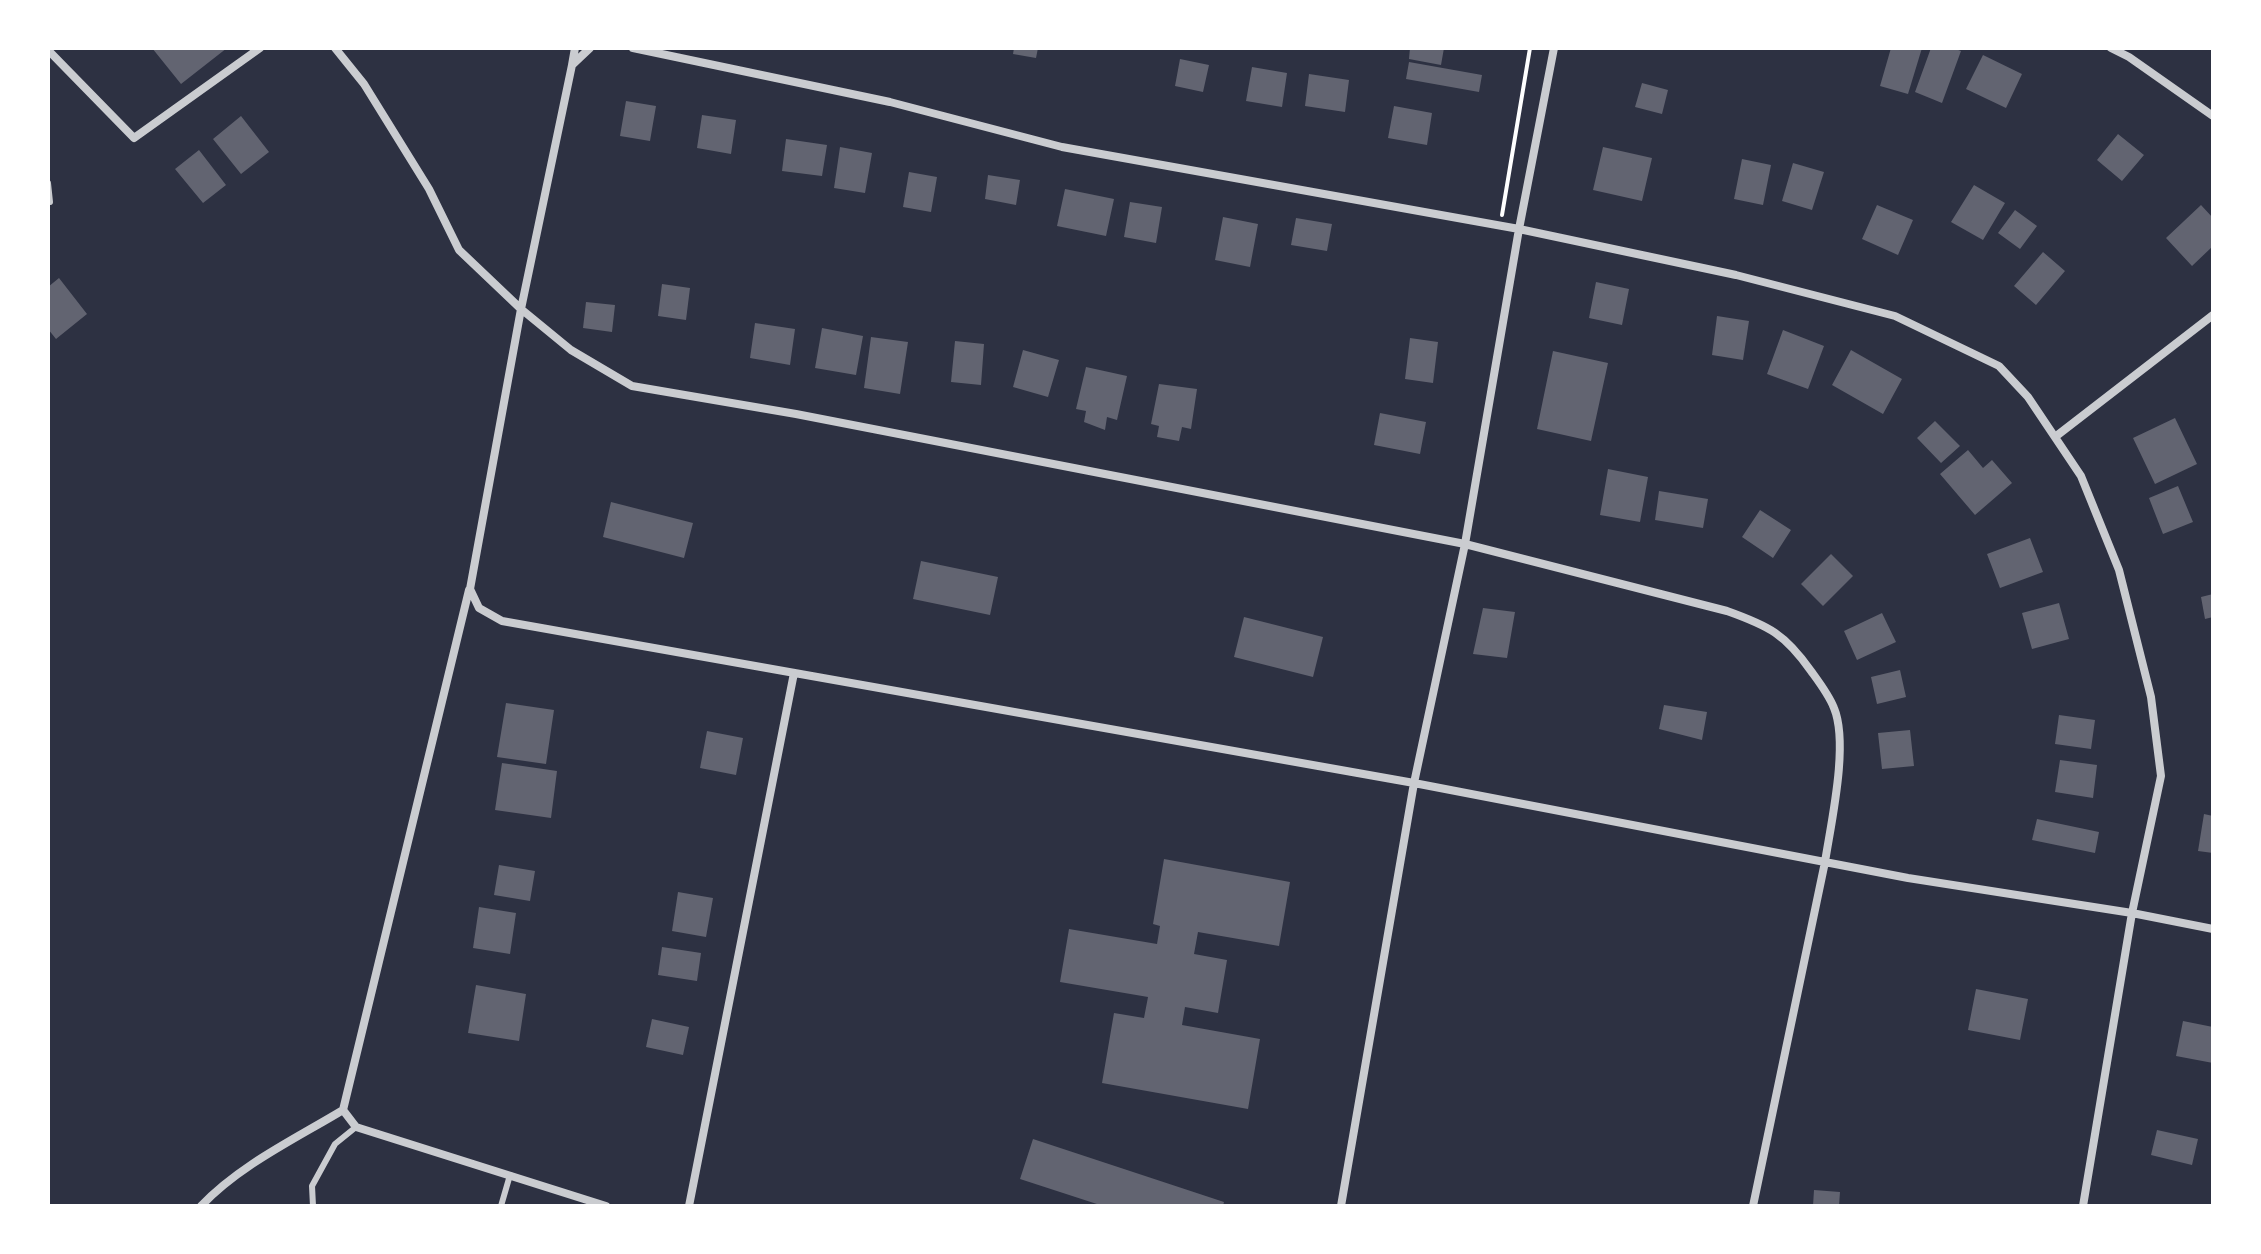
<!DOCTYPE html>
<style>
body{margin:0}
#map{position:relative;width:2261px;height:1254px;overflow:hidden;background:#2d3142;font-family:Raleway,sans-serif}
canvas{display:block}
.frame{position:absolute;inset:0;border:50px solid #fff;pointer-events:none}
</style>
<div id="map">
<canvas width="2261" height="1254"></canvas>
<div class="frame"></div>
</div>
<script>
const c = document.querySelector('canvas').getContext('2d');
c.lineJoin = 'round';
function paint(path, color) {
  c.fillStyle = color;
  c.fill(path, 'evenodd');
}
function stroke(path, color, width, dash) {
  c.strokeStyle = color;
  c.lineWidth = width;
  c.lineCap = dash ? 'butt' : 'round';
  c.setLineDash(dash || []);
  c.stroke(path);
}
const building = new Path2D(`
 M 152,48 L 227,48 L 181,84 Z
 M 1014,48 L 1038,48 L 1036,58 L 1013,54 Z
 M 1410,48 L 1444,48 L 1441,65 L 1409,59 Z
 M 1891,48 L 1922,48 L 1908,94 L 1880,86 Z
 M 1931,48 L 1953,48 L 1961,51 L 1942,103 L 1915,92 Z
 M 1983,55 L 2022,74 L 2006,108 L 1966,89 Z
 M 1180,59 L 1209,65 L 1203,92 L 1175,86 Z
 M 1409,62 L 1482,75 L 1479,92 L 1406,79 Z
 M 1252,67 L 1287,73 L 1282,107 L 1246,101 Z
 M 1309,74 L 1349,80 L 1345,112 L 1305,106 Z
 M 1642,83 L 1668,90 L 1662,114 L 1635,107 Z
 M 626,101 L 656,106 L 650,141 L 620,136 Z
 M 1394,106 L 1432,113 L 1427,145 L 1388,138 Z
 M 702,115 L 736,120 L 731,154 L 697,148 Z
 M 241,116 L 269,152 L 241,174 L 213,139 Z
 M 2118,134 L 2144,155 L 2122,181 L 2097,160 Z
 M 786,139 L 827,145 L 822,176 L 782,171 Z
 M 840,147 L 872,153 L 865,193 L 834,188 Z
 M 1603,147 L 1652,158 L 1642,201 L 1593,190 Z
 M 199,150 L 226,185 L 203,203 L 175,169 Z
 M 1742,159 L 1771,165 L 1763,205 L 1734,199 Z
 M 1793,163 L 1824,172 L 1812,210 L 1782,201 Z
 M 909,172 L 937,177 L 931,212 L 903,207 Z
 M 988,175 L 1020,180 L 1016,205 L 985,199 Z
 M 1974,185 L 2005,203 L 1983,240 L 1951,222 Z
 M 1065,189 L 1114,199 L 1106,236 L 1057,226 Z
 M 1130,202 L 1162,207 L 1156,243 L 1124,237 Z
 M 1877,205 L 1913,220 L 1898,255 L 1862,239 Z
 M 2201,205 L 2213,218 L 2213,246 L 2192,266 L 2166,238 Z
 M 2015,210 L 2037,226 L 2020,249 L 1998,233 Z
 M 1223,217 L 1258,224 L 1250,267 L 1215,260 Z
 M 1296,218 L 1332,224 L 1327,251 L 1291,245 Z
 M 2043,252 L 2065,271 L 2036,305 L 2014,286 Z
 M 59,278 L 87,314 L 56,339 L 48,329 L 48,287 Z
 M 1596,282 L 1629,289 L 1622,325 L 1589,318 Z
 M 662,284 L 690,288 L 686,320 L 658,316 Z
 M 586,302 L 615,305 L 612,332 L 583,328 Z
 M 1717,316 L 1749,321 L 1743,360 L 1712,355 Z
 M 755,323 L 795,329 L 790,365 L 750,358 Z
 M 822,328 L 863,336 L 856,375 L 815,368 Z
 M 1783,330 L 1824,346 L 1808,389 L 1767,374 Z
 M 871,337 L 908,342 L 900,394 L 864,388 Z
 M 1410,338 L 1438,342 L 1433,383 L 1405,379 Z
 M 955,341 L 984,344 L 981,385 L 951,382 Z
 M 1023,350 L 1059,360 L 1048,397 L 1013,387 Z
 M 1851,350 L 1902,379 L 1883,414 L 1832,385 Z
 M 1553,351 L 1608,363 L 1591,441 L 1537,429 Z
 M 1086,367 L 1127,376 L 1117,420 L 1107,417 L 1105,430 L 1084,422 L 1086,411 L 1076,409 Z
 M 1159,384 L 1197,389 L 1191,429 L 1182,427 L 1179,441 L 1157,437 L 1159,426 L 1151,424 Z
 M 1380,413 L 1426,422 L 1420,454 L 1374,445 Z
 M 2175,418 L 2197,464 L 2155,484 L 2133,438 Z
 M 1935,421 L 1960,446 L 1941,463 L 1917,438 Z
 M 1968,450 L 1983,468 L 1992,460 L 2012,483 L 1975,515 L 1940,474 Z
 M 1608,469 L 1648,477 L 1640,522 L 1600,515 Z
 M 2178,486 L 2193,522 L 2163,534 L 2149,498 Z
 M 1659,491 L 1708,499 L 1703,528 L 1655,520 Z
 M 611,502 L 693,523 L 684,558 L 603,537 Z
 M 1760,510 L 1791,530 L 1773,558 L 1742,537 Z
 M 2030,538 L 2043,572 L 2000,588 L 1987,554 Z
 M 1831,554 L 1853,576 L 1823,606 L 1801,584 Z
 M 921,561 L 998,577 L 990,615 L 913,599 Z
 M 2213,594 L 2213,617 L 2205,619 L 2201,597 Z
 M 2059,603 L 2069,639 L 2032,649 L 2022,613 Z
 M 1483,608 L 1515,612 L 1507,658 L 1473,654 Z
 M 1882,613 L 1896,642 L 1857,660 L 1844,631 Z
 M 1244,617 L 1323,637 L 1313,677 L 1234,657 Z
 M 1900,670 L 1906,697 L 1877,704 L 1871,677 Z
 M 506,703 L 554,710 L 546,764 L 497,757 Z
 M 1664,705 L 1707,712 L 1702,740 L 1659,729 Z
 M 2059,715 L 2095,720 L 2091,749 L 2055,744 Z
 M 1910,730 L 1914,766 L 1882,769 L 1878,733 Z
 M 707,731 L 743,738 L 736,775 L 700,768 Z
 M 2060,760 L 2097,765 L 2093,798 L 2055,792 Z
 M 502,763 L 557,771 L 551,818 L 495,810 Z
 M 2204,814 L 2213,816 L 2213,853 L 2198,851 Z
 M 2037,819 L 2099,832 L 2095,853 L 2032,840 Z
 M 1164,859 L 1290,882 L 1279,946 L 1198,932 L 1194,954 L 1227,960 L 1218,1013 L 1185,1007 L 1182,1025 L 1260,1039 L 1248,1109 L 1102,1083 L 1114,1013 L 1144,1018 L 1148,997 L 1060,982 L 1069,929 L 1157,944 L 1160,926 L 1153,924 Z
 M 499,865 L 535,871 L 530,901 L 494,895 Z
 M 678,892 L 713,898 L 706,937 L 672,931 Z
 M 479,907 L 516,913 L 510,954 L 473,948 Z
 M 662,947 L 701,953 L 697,981 L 658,975 Z
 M 476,985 L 526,994 L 519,1041 L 468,1033 Z
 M 1976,989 L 2028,999 L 2020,1040 L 1968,1030 Z
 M 652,1019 L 689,1027 L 683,1055 L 646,1047 Z
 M 2183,1021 L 2213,1027 L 2213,1063 L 2176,1056 Z
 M 2157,1130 L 2198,1139 L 2192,1165 L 2151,1155 Z
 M 1033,1139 L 1224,1202 L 1223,1206 L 1103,1206 L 1020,1179 Z
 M 1814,1190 L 1840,1192 L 1839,1206 L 1813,1206 Z`);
const path = new Path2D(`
 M 1502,215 L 1530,48`);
const service = new Path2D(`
 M 48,183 L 50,202
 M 313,1206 L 312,1186 L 335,1144 L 356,1127
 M 501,1206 L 510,1175`);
const minor = new Path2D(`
 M 335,48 L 364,84 L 429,189 L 459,250 L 521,309 L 571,350 L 632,386 L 796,414 L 1465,544 L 1727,611 C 1769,626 1785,634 1811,671 C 1819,682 1829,695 1834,708 C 1849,744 1831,823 1825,862 L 1753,1206
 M 590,48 L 572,65 L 521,309 L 470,589 L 479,608 L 502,621 L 1414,783 L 1908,878 L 2132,913 L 2213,929
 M 633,48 L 890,102 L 1062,147 L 1519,229 L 1736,275 L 1895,316 L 1999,366 L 2028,397 L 2081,476 L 2119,570 L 2151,697 L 2161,776 L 2132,913 L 2083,1206
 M 2111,48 L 2129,57 L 2213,116
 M 48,50 L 134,138 L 260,48
 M 572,65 L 575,48
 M 2055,437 L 2213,315
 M 469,590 L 343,1110 L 356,1127 L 606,1206
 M 201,1206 C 240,1165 295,1139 343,1110
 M 689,1206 L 794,673
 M 1341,1206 L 1414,783 L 1465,544 L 1519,229 L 1554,48`);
paint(building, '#626471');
stroke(path, '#fff', 4);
stroke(service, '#caccd0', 6);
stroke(minor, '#caccd0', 8);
</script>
